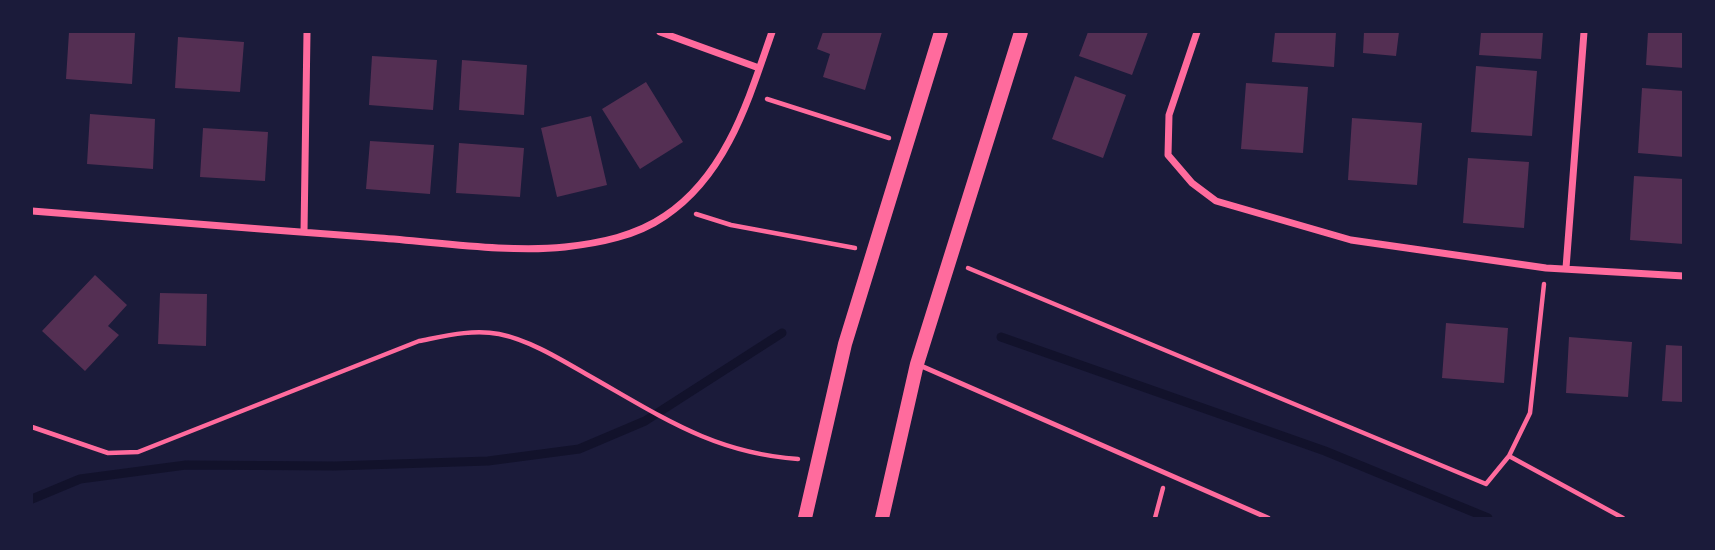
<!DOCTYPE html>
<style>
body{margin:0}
#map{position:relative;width:1715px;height:550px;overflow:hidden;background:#1b1b3a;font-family:Raleway,sans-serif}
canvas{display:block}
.frame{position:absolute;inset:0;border:33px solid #1b1b3a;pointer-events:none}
</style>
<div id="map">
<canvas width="1715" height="550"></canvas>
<div class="frame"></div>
</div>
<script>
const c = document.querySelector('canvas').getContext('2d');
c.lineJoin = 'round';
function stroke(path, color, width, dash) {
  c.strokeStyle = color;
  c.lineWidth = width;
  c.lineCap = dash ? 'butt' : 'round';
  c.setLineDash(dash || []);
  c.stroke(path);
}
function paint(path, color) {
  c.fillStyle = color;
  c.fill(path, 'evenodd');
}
const stream = new Path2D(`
 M 1001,337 L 1325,451 L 1488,518
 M 32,499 L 80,479 L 186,465 L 335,466 L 488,461 L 579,449 L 645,421 L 782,333`);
const building = new Path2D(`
 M 69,32 L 135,33 L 132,84 L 66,79 Z
 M 823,32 L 882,32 L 865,90 L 823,77 L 830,54 L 817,49 Z
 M 1088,32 L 1148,32 L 1132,75 L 1079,56 Z
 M 1275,32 L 1336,32 L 1334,67 L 1272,62 Z
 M 1364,32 L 1399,32 L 1396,56 L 1363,53 Z
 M 1481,32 L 1543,32 L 1541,59 L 1479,55 Z
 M 1648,32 L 1684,32 L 1684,68 L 1646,65 Z
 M 178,37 L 244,42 L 240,92 L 175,88 Z
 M 372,56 L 437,60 L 433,110 L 369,105 Z
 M 462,60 L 527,65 L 524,115 L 459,110 Z
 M 1476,66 L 1537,71 L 1532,136 L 1471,132 Z
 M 1075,76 L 1126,95 L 1103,158 L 1052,139 Z
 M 646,82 L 683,142 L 640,169 L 602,109 Z
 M 1246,83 L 1308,87 L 1303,153 L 1241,149 Z
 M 1642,88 L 1684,91 L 1684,157 L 1638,153 Z
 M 90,114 L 155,119 L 153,169 L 87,164 Z
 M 591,116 L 607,185 L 557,197 L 541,128 Z
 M 1352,118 L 1422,123 L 1417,185 L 1348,180 Z
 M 203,128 L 268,132 L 265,181 L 200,177 Z
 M 370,141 L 434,145 L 430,194 L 366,189 Z
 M 459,143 L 524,148 L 520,197 L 456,193 Z
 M 1468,158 L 1529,162 L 1524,228 L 1463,223 Z
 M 1634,176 L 1684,179 L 1684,244 L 1630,240 Z
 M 95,275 L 127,305 L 108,326 L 119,335 L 85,371 L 42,331 Z
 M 160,293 L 207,294 L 206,346 L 158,344 Z
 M 1446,323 L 1508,328 L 1504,383 L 1442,378 Z
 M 1569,337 L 1632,342 L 1628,397 L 1566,393 Z
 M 1666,345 L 1684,346 L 1684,402 L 1662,401 Z`);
const path = new Path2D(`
 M 767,99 L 889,138
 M 696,214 L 731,225 L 855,248
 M 968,268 L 1486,484 L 1509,456 L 1530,413 L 1544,284
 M 32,427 L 108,453 L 138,452 L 419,341 C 445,336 472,329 499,334 C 529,340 560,359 586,374 C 659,415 712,453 798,459
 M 1509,456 L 1623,518
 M 1155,518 L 1163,488`);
const service = new Path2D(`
 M 919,365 L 1268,518`);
const minor = new Path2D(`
 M 660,32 L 759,68
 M 1197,32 L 1169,115 L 1168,155 L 1192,183 L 1216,201 L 1351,240 L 1546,268 L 1684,276
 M 32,211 C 148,221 264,229 380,238 C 437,242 509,253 565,247 C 600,243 636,236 665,216 C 727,175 749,98 772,32
 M 304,232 L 307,32
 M 1566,268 L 1584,32`);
const secondary = new Path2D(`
 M 805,518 L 845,344 L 941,32
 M 882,518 L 917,364 L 1021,32`);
stroke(stream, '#12122b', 9);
paint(building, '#542f53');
stroke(path, '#ff6b9d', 4.5);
stroke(service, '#ff6b9d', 5);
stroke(minor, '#ff6b9d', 7);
stroke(secondary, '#ff6b9d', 14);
</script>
